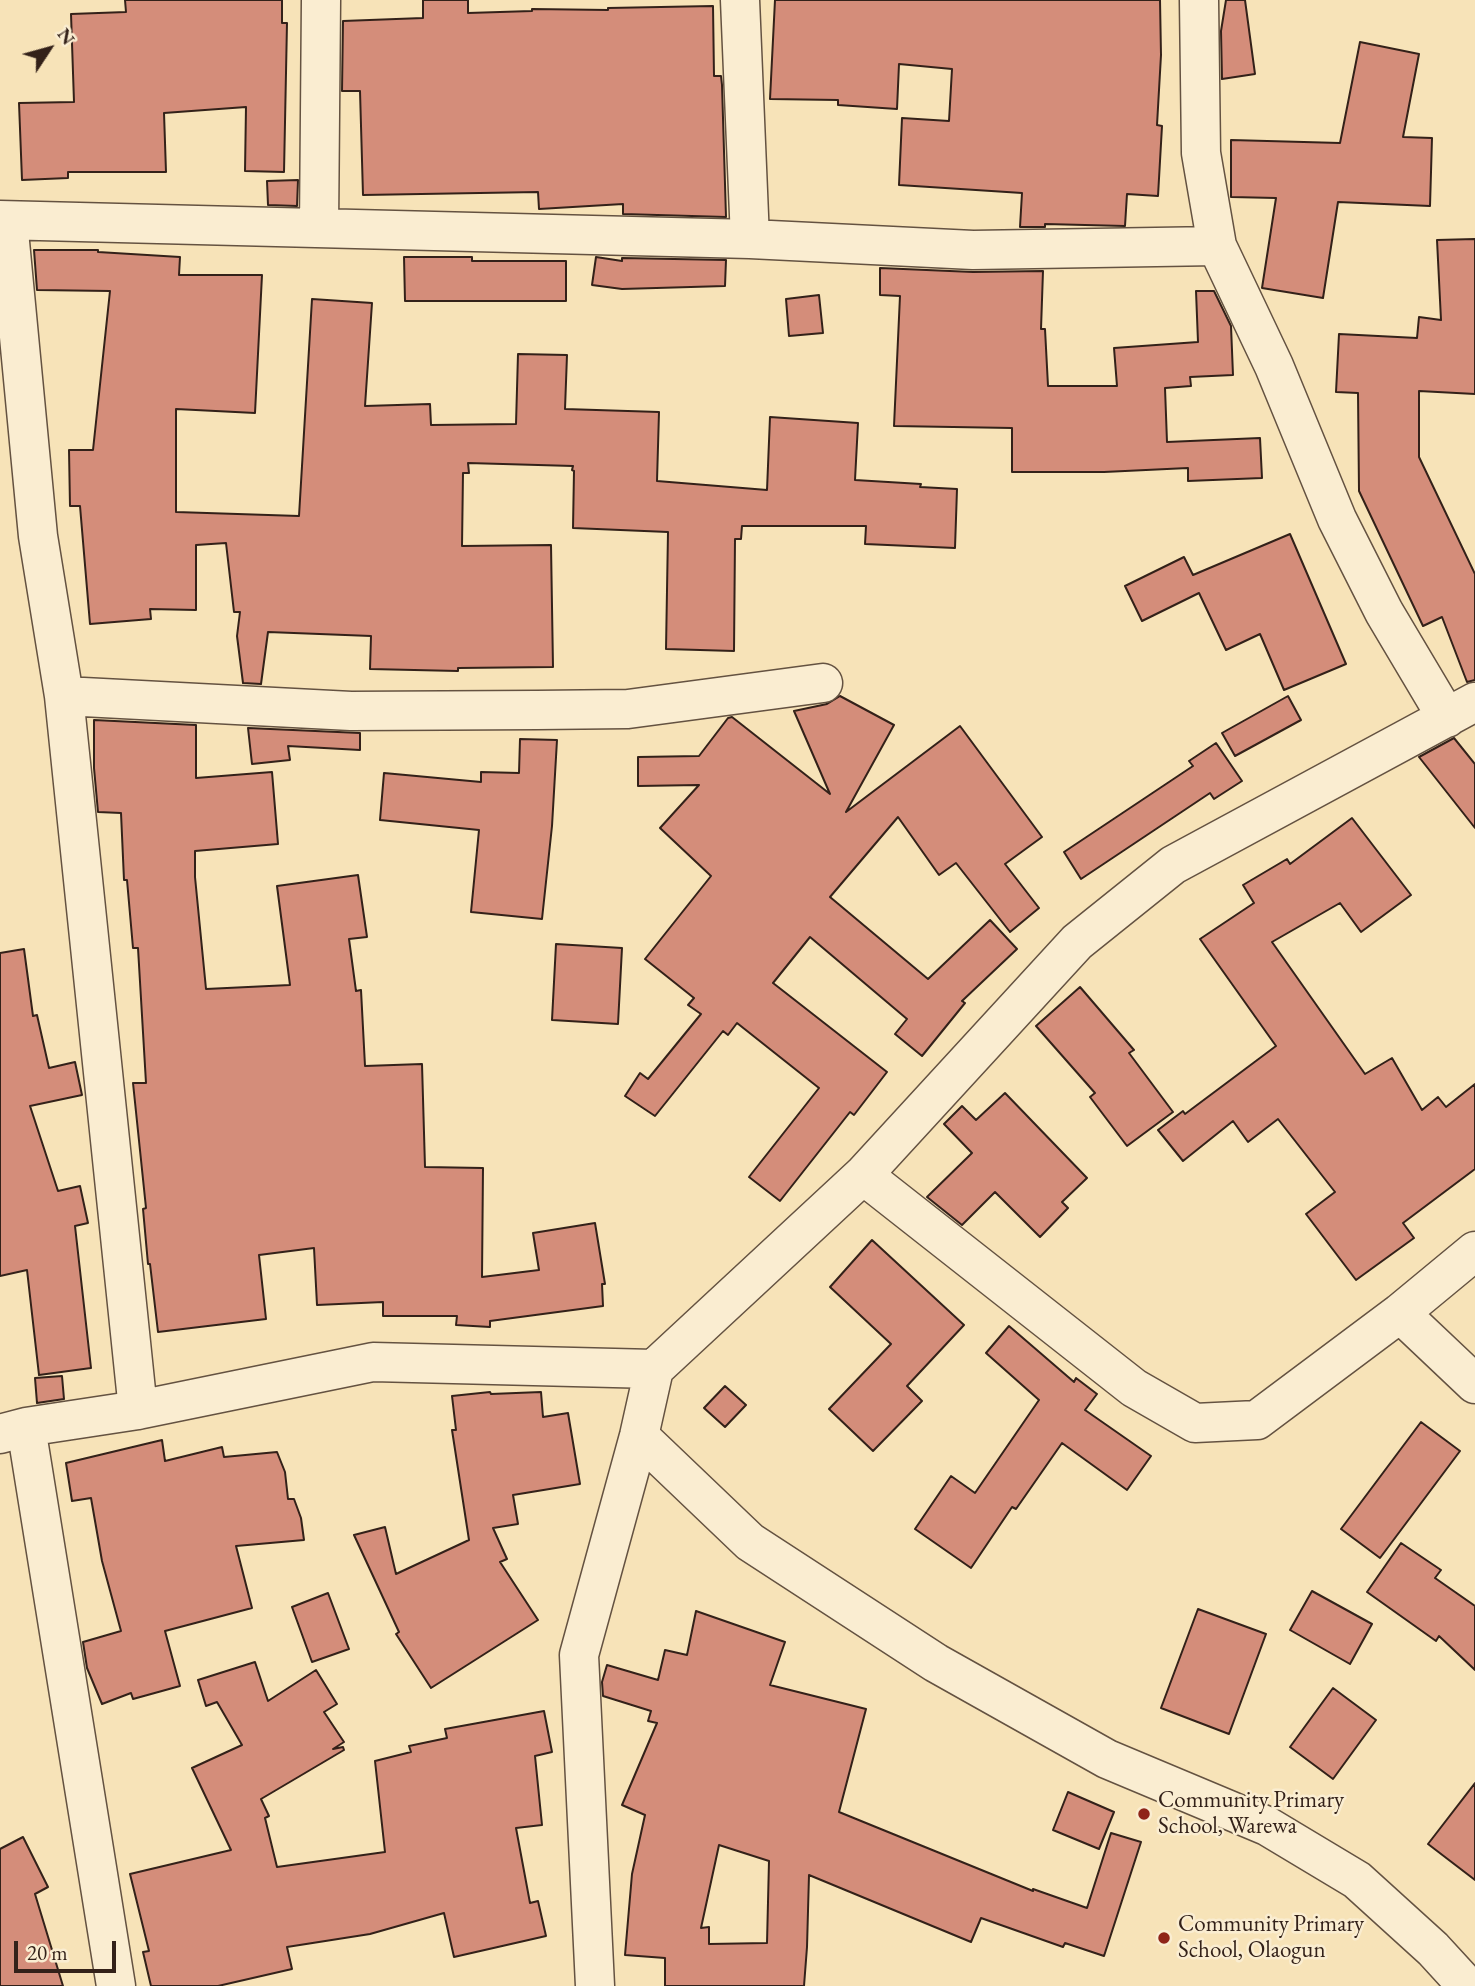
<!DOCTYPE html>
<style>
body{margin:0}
#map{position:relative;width:1475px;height:1986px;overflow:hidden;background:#f7e3b8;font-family:"EB Garamond",serif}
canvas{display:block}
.north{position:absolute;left:14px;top:14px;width:70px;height:70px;-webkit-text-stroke:5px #faedd1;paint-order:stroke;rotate:54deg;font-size:19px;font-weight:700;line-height:28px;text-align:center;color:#332119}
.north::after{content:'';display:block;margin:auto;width:24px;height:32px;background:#332119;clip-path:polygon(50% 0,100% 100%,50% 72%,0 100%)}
.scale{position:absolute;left:14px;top:1941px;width:102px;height:32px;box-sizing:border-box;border:4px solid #332119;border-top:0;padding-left:9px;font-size:21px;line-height:24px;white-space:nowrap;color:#332119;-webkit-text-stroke:5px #faedd1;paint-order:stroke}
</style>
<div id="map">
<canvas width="1475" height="1986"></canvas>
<div class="north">N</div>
<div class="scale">20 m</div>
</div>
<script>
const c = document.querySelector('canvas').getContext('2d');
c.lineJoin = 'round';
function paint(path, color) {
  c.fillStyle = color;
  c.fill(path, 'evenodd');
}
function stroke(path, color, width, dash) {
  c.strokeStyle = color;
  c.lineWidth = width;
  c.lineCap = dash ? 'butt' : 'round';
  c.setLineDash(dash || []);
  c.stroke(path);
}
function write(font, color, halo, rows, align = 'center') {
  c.font = font + ' "EB Garamond",serif';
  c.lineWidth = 5;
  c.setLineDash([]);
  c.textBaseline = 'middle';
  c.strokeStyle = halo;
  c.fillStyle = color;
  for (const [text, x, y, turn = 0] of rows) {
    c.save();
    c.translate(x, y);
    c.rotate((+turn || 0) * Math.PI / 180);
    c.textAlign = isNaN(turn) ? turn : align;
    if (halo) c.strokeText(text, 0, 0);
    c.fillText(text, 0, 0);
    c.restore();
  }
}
const building = new Path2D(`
 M 125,0 L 282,0 L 282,23 L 287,23 L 284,172 L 245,171 L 246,107 L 164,113 L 166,172 L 68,172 L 68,178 L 22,180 L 19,103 L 74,102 L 71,14 L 126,12 Z
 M 423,0 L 468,0 L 468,13 L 532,11 L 532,9 L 608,10 L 608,8 L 713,6 L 714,76 L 721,76 L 722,85 L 726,217 L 623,214 L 623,204 L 539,209 L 538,192 L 363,195 L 360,91 L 342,91 L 343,21 L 423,18 Z
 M 775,0 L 1160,0 L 1161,55 L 1157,125 L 1162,126 L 1158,196 L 1127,194 L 1125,226 L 1045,224 L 1045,227 L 1020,227 L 1022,193 L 899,185 L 902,118 L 949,121 L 952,69 L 899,64 L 897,109 L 838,105 L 838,100 L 770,99 Z
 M 1226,0 L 1245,0 L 1255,74 L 1222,79 L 1221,31 Z
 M 1360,42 L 1419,54 L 1403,137 L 1432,138 L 1430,206 L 1338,202 L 1323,298 L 1262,288 L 1276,198 L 1231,197 L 1231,140 L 1340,143 Z
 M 298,180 L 297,206 L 268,205 L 267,181 Z
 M 1475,239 L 1475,394 L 1419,391 L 1419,457 L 1475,574 L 1475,680 L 1467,682 L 1442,617 L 1423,626 L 1359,491 L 1358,393 L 1336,392 L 1339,334 L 1417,338 L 1419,317 L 1441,320 L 1437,240 Z
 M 34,250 L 98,250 L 98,252 L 180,257 L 179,275 L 262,275 L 255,413 L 176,409 L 176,512 L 299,516 L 312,299 L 372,303 L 365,406 L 430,404 L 431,425 L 516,424 L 518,354 L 567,355 L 565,409 L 659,412 L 657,481 L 767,490 L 770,417 L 858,423 L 855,480 L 921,484 L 920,487 L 957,489 L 955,548 L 865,544 L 866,526 L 742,526 L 741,539 L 735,539 L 734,651 L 666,649 L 668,532 L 573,528 L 574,471 L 572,470 L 573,466 L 468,463 L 469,473 L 463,473 L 462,546 L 551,545 L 553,667 L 458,668 L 458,671 L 370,669 L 371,636 L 268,632 L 261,684 L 243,683 L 237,636 L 240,612 L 234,612 L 226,543 L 196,545 L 196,610 L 150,609 L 151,619 L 90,624 L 80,506 L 70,506 L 69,450 L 93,450 L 110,291 L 37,290 Z
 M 404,257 L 472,257 L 472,261 L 566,261 L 566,301 L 405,301 Z
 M 596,257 L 622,261 L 622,258 L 726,260 L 725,286 L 622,289 L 592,285 Z
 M 880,268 L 973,272 L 1043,271 L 1041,329 L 1045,329 L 1048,386 L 1117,386 L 1114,348 L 1198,342 L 1196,291 L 1214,291 L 1231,326 L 1233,375 L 1190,377 L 1191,386 L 1165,388 L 1167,442 L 1260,438 L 1262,478 L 1188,481 L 1188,468 L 1104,472 L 1012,472 L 1012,428 L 894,426 L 900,296 L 880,295 Z
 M 819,295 L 823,333 L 789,336 L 786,299 Z
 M 1290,534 L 1346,664 L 1284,690 L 1260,634 L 1226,650 L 1199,593 L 1142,621 L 1125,586 L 1184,557 L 1193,575 Z
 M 840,696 L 894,725 L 846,812 L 960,726 L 1042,837 L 1005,864 L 1039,908 L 1010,932 L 956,863 L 939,875 L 898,817 L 830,897 L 928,979 L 990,920 L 1017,949 L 962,1001 L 965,1003 L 922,1056 L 895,1034 L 907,1019 L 810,937 L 773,983 L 887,1072 L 854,1115 L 850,1112 L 780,1201 L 749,1177 L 819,1088 L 737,1023 L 728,1035 L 723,1031 L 655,1116 L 625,1096 L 640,1073 L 648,1079 L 701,1014 L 688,1005 L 694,998 L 645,959 L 711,876 L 660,828 L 699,785 L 638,786 L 638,757 L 699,756 L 728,718 L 732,717 L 830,794 L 794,711 L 827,704 Z
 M 1288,696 L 1301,720 L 1235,756 L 1222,733 Z
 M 94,720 L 196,725 L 196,778 L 272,772 L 278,844 L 195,851 L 195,877 L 206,989 L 290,985 L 277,886 L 358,875 L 367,937 L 349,939 L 356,991 L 361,990 L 365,1066 L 422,1064 L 425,1167 L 483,1168 L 482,1277 L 539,1270 L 533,1233 L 595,1223 L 605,1284 L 602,1284 L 603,1306 L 490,1321 L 490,1327 L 456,1325 L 457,1316 L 383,1316 L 383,1302 L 317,1305 L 314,1248 L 259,1255 L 266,1319 L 158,1332 L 150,1264 L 148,1264 L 143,1209 L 146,1208 L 133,1083 L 146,1083 L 138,948 L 133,948 L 127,880 L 124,880 L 121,813 L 98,812 L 94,768 Z
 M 248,728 L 360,733 L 360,750 L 288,746 L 290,760 L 252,764 Z
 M 1454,738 L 1475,764 L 1475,828 L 1419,757 Z
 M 520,739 L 557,740 L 552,826 L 542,919 L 471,912 L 479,830 L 380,820 L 384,773 L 481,782 L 481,772 L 519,773 Z
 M 1216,743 L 1242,781 L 1214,799 L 1210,793 L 1081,879 L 1064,852 L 1193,766 L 1189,761 Z
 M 1352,818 L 1411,895 L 1361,932 L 1340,903 L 1272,942 L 1365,1074 L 1392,1058 L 1422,1110 L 1438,1097 L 1446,1107 L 1475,1084 L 1475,1169 L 1403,1223 L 1414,1238 L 1356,1280 L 1306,1214 L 1335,1192 L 1278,1119 L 1248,1142 L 1233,1121 L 1183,1161 L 1158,1130 L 1183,1111 L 1185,1114 L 1276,1046 L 1200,939 L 1254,903 L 1243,885 L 1287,859 L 1290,864 Z
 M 556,944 L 622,948 L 618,1024 L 552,1020 Z
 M 24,949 L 33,1016 L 37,1015 L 49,1068 L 75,1062 L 82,1095 L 30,1106 L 58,1191 L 80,1186 L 88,1223 L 75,1226 L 91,1368 L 39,1375 L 27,1270 L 0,1276 L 0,953 Z
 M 1080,987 L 1134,1050 L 1129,1053 L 1173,1112 L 1127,1146 L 1090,1097 L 1095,1093 L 1036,1026 Z
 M 1005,1093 L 1087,1178 L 1062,1202 L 1068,1208 L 1040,1237 L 995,1192 L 962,1225 L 927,1197 L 972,1153 L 944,1124 L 962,1106 L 976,1120 Z
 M 872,1240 L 964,1325 L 907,1386 L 922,1401 L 873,1451 L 829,1409 L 891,1344 L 830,1287 Z
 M 1009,1326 L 1074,1382 L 1076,1378 L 1097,1394 L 1085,1410 L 1151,1456 L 1127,1490 L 1062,1443 L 1016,1509 L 1012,1507 L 971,1568 L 915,1529 L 951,1476 L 975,1493 L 1039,1400 L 986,1353 Z
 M 62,1376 L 64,1399 L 37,1403 L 35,1378 Z
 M 725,1386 L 746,1405 L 725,1427 L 704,1408 Z
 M 490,1392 L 491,1394 L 541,1392 L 543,1417 L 568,1413 L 580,1484 L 513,1495 L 518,1524 L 493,1528 L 507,1559 L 500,1562 L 538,1620 L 431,1688 L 396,1634 L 399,1632 L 354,1535 L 385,1527 L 396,1574 L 469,1540 L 452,1430 L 456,1430 L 452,1396 Z
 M 1421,1422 L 1460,1451 L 1380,1558 L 1341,1529 Z
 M 162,1440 L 165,1461 L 222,1447 L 224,1457 L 277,1452 L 285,1472 L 288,1499 L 294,1499 L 301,1518 L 304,1540 L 236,1546 L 252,1608 L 165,1631 L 180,1686 L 133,1699 L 131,1693 L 102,1704 L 87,1668 L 83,1642 L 121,1631 L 102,1561 L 91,1498 L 72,1501 L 66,1463 Z
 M 1401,1543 L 1441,1570 L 1435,1578 L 1475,1606 L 1475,1670 L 1439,1636 L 1436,1641 L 1367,1592 Z
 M 1312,1591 L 1372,1624 L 1350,1664 L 1290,1630 Z
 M 328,1593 L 349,1649 L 312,1662 L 292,1607 Z
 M 1198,1609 L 1266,1634 L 1229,1734 L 1161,1708 Z
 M 696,1611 L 785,1642 L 770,1685 L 866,1709 L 839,1812 L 1033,1891 L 1033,1889 L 1087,1908 L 1111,1833 L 1141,1842 L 1104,1956 L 1065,1943 L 1063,1947 L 981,1918 L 971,1942 L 809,1875 L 807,1947 L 804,1986 L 665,1986 L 665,1958 L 625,1955 L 632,1874 L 645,1815 L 622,1805 L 657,1723 L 648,1721 L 651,1711 L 603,1696 L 602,1682 L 607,1665 L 658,1680 L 665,1650 L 687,1655 ZM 719,1845 L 769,1861 L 767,1943 L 709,1944 L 709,1927 L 701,1928 Z
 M 255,1662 L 268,1701 L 316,1670 L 337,1704 L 324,1712 L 344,1742 L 333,1749 L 343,1747 L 344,1750 L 261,1799 L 269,1816 L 265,1818 L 277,1867 L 385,1852 L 375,1761 L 411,1752 L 409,1746 L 447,1738 L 445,1729 L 544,1711 L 552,1752 L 535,1756 L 542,1825 L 516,1828 L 530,1903 L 538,1901 L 546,1936 L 454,1957 L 444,1913 L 370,1934 L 287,1947 L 292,1969 L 218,1986 L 151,1986 L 143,1952 L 149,1951 L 130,1874 L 231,1850 L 192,1768 L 242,1745 L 217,1702 L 206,1706 L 198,1680 Z
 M 1333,1688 L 1376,1720 L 1333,1779 L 1290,1747 Z
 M 1475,1783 L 1475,1880 L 1428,1844 Z
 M 1068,1792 L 1114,1812 L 1099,1849 L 1053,1830 Z
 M 23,1837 L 48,1887 L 35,1894 L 63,1986 L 0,1986 L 0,1849 Z`);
const minor = new Path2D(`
 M 740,0 L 750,239
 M 1199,0 L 1201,153 L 1217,246 L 1274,366 L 1337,519 L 1384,612 L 1447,718
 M 0,220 L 750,239 L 973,250 L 1217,246
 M 8,221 L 38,536 L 64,696 L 138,1410
 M 319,228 L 321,0
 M 64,696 L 351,711 L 537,710 L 628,709 L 823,683
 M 863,1175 L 1134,1388 L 1195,1423 L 1257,1420 L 1400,1313 L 1475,1251
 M 1400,1313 L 1475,1384
 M 26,1427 L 116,1986
 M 0,1434 L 26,1427 L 138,1410 L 373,1362 L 654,1369 L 863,1175 L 1077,942 L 1173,865 L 1475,702
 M 639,1436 L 750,1542 L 936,1663 L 1107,1759 L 1267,1826 L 1357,1880 L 1433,1949 L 1467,1986
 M 595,1986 L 579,1655 L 639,1436 L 654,1369`);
const markers = [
 [1144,1814,7,"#8f2418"],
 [1164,1938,7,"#8f2418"]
];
const poiNames = [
 ["Community Primary",1158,1801],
 ["School, Warewa",1158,1827],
 ["Community Primary",1178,1925],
 ["School, Olaogun",1178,1951]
];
paint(building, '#d48d7a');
stroke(building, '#332119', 2);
stroke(minor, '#645241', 41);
stroke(minor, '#faedd1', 38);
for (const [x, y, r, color] of markers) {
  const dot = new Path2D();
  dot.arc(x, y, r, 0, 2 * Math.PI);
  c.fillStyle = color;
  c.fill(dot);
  stroke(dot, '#faedd1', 2.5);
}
write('23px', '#332119', '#faedd1', poiNames, 'left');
</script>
